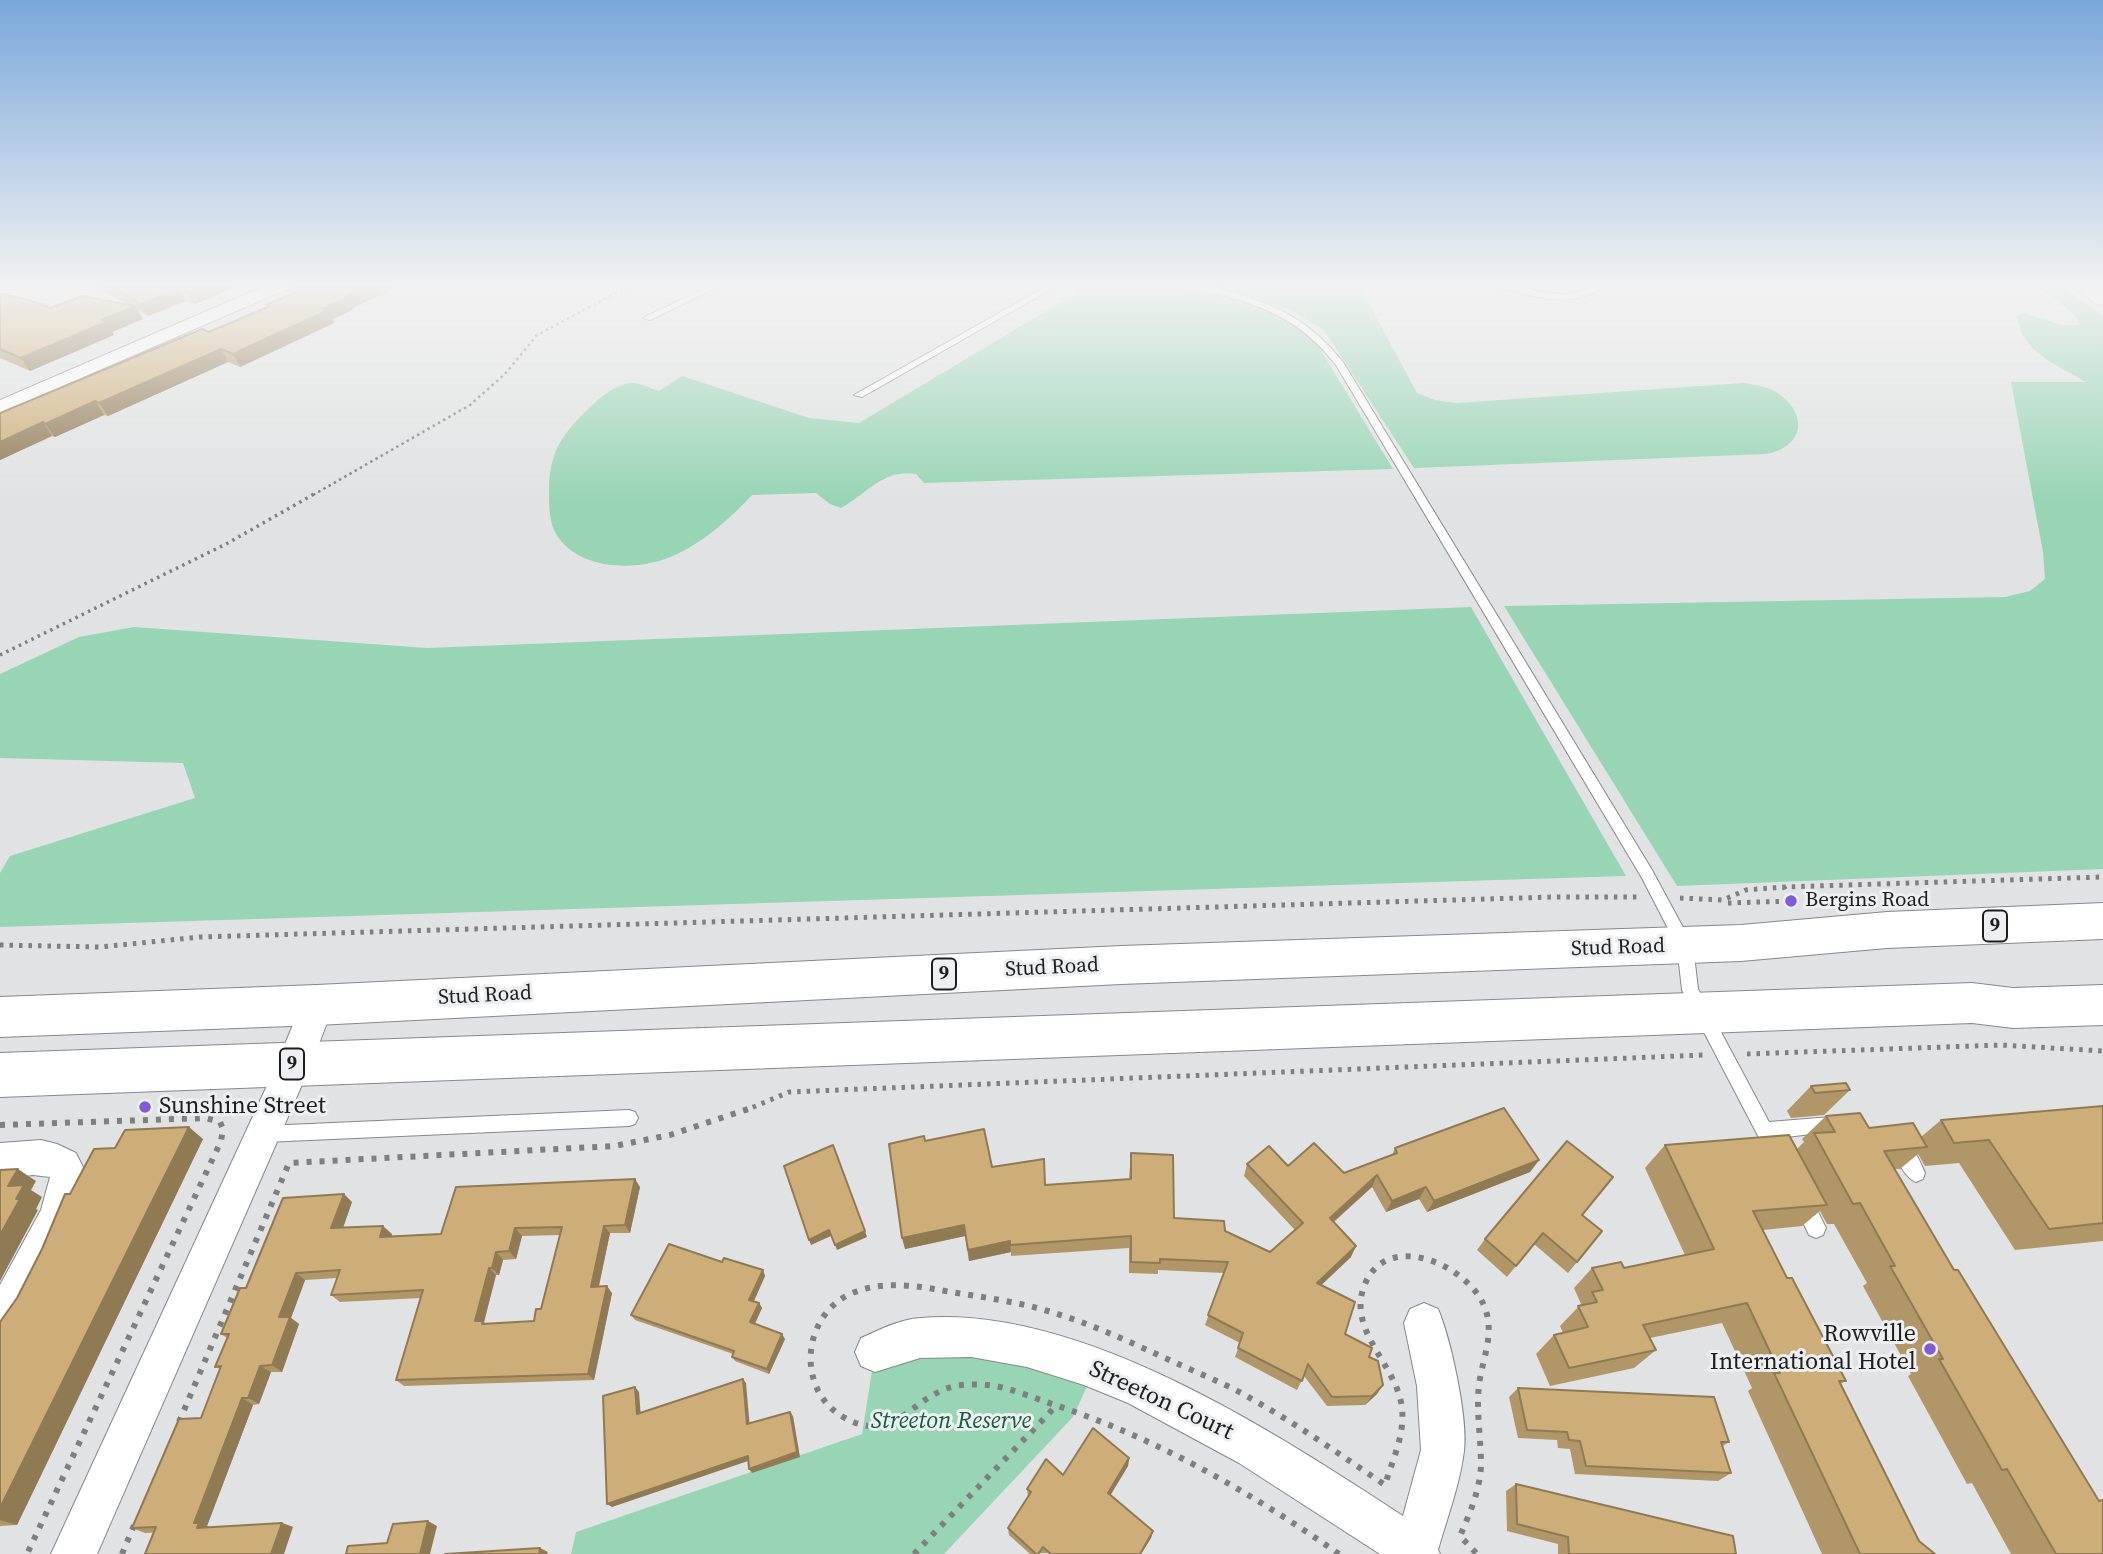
<!DOCTYPE html>
<style>
body{margin:0}
canvas{display:block;background:#e1e2e3}
</style>
<canvas width="2103" height="1554"></canvas>
<script>
const c = document.querySelector('canvas').getContext('2d');
c.lineJoin = 'round';
function paint(path, color) {
  c.fillStyle = color;
  c.fill(path, 'evenodd');
}
function stroke(path, color, width, dash) {
  c.strokeStyle = color;
  c.lineWidth = width;
  c.lineCap = dash ? 'butt' : 'round';
  c.setLineDash(dash || []);
  c.stroke(path);
}
function write(font, color, halo, rows, align = 'center') {
  c.font = font + ' "Source Serif 4",serif';
  c.lineWidth = 6;
  c.setLineDash([]);
  c.textBaseline = 'middle';
  c.strokeStyle = halo;
  c.fillStyle = color;
  for (const [text, x, y, turn = 0] of rows) {
    c.save();
    c.translate(x, y);
    c.rotate((+turn || 0) * Math.PI / 180);
    c.textAlign = isNaN(turn) ? turn : align;
    if (halo) c.strokeText(text, 0, 0);
    c.fillText(text, 0, 0);
    c.restore();
  }
}
const green = new Path2D(`
 M 1093,283 C 1159,283 1269,292 1317,344 L 1393,469 L 924,483 L 916,474 C 883,469 867,494 841,508 L 830,504 L 816,493 L 752,495 C 731,518 705,541 677,554 C 641,572 579,572 556,534 C 549,522 549,505 549,492 C 549,456 559,438 584,413 C 598,400 613,384 633,383 C 641,383 651,389 659,391 L 682,376 L 809,418 L 859,423 Z
 M 1200,283 L 1358,283 L 1417,393 L 1435,400 L 1457,403 L 1744,383 C 1755,385 1766,386 1776,392 C 1809,413 1805,447 1766,454 L 1414,468 L 1324,330 L 1290,310 Z
 M 2032,283 L 2056,283 L 2103,315 L 2103,869 L 1677,886 L 1504,606 L 2005,597 L 2030,591 L 2045,579 L 2043,552 L 2011,382 L 2086,382 C 2059,366 2021,352 2017,316 L 2024,313 L 2062,325 L 2077,325 L 2079,321 L 2072,312 Z
 M 1471,607 L 1626,876 L 0,927 L 0,873 L 10,856 L 195,798 L 183,763 L 0,758 L 0,674 L 79,637 L 134,627 L 427,648 Z
 M 919,1338 L 1095,1369 L 1073,1417 L 944,1554 L 571,1554 L 576,1532 L 862,1434 L 875,1352 Z`);
const pathFar3 = new Path2D(`
 M 313,495 L 470,405 L 505,374 L 537,335 L 635,283`);
const pathFar2 = new Path2D(`
 M 0,655 L 228,543 L 316,493`);
const pathFar1 = new Path2D(`
 M 1680,898 L 1723,900 L 1746,890 L 1784,887 L 2103,877
 M 1728,903 L 1791,901 L 1784,887
 M 0,945 L 100,947 L 200,937 L 1554,897 L 1639,897
 M 1747,1054 L 2001,1045 L 2103,1051
 M 744,1111 L 789,1092 L 1704,1055`);
const path = new Path2D(`
 M 0,1125 L 206,1118 L 220,1122 L 223,1129 L 221,1141 L 27,1554
 M 179,1422 L 289,1163 L 614,1146 L 670,1135 L 748,1109
 M 122,1554 L 135,1523
 M 914,1554 L 1056,1406
 M 1339,1554 C 1250,1492 1158,1439 1055,1405 C 1033,1398 1010,1387 987,1385 C 974,1384 960,1384 948,1388 C 908,1402 893,1444 845,1418 C 798,1393 800,1322 846,1296 C 873,1282 905,1284 934,1289 C 972,1296 1011,1300 1048,1311 C 1096,1325 1140,1347 1185,1367 C 1209,1378 1233,1387 1255,1401 C 1300,1426 1342,1456 1385,1485 C 1393,1458 1407,1431 1401,1402 C 1393,1362 1346,1328 1365,1284 C 1388,1228 1473,1267 1486,1311 C 1494,1337 1482,1360 1479,1385 C 1476,1411 1481,1438 1481,1465 C 1480,1490 1470,1513 1460,1536 L 1477,1554`);
const lane = new Path2D(`
 M 716,283 L 726,283 L 650,320 L 643,318 Z
 M 1052,283 L 1062,283 L 862,397 L 854,395 Z
 M 1185,283 C 1200,283 1213,287 1228,291 C 1278,305 1310,321 1343,362 L 1652,870 L 1693,946 L 1698,989 L 1769,1122 L 1831,1117 L 1837,1119 L 1840,1125 L 1837,1131 L 1778,1138 L 1784,1151 L 1781,1157 L 1775,1160 L 1769,1157 L 1682,990 L 1677,946 L 1642,878 L 1336,365 C 1306,327 1277,311 1232,298 C 1217,293 1197,291 1185,283 Z
 M 1487,283 C 1513,283 1538,294 1564,294 C 1581,294 1592,283 1606,283 C 1582,308 1543,299 1512,291 C 1504,289 1494,287 1487,283 Z
 M 629,1110 L 635,1112 L 638,1118 L 635,1124 L 629,1126 L 264,1142 L 258,1140 L 255,1134 L 258,1128 L 264,1126 Z
 M 1899,1136 C 1911,1141 1920,1161 1925,1173 L 1923,1179 L 1916,1182 C 1904,1177 1895,1157 1890,1145 L 1893,1139 Z
 M 1803,1194 L 1810,1196 L 1826,1228 L 1823,1235 L 1816,1238 L 1809,1235 L 1794,1203 L 1796,1196 Z`);
const street = new Path2D(`
 M 272,283 L 294,283 L 292,287 L 0,413 L 0,400 Z
 M 317,991 L 329,995 L 334,1005 L 311,1064 L 97,1554 L 51,1554 L 277,1064 L 305,995 Z
 M 41,1140 L 57,1144 L 76,1153 C 79,1160 86,1170 86,1178 C 89,1201 32,1319 15,1336 C 12,1340 4,1341 0,1343 L 0,1285 L 41,1210 L 50,1177 L 33,1175 L 0,1179 L 0,1143 Z
 M 1424,1303 L 1438,1309 C 1451,1340 1468,1418 1464,1451 C 1460,1484 1447,1518 1438,1550 L 1440,1554 L 1380,1554 L 1239,1463 L 1128,1403 L 1084,1385 L 1027,1367 L 971,1357 L 920,1358 L 875,1372 L 861,1366 L 855,1352 L 861,1338 C 879,1330 900,1319 921,1318 C 1080,1305 1273,1431 1403,1516 L 1421,1450 L 1417,1386 L 1404,1323 L 1410,1309 Z`);
const highway = new Path2D(`
 M 2069,283 L 2096,283 L 2103,287 L 2103,305 L 2095,303 Z
 M 2103,903 L 2103,939 L 1887,948 L 1741,961 L 1121,984 L 317,1025 L 0,1037 L 0,997 L 317,985 L 1121,946 L 1741,925 L 1887,912 Z
 M 1972,983 L 2013,988 L 2103,985 L 2103,1025 L 2013,1028 L 1972,1023 L 0,1097 L 0,1053 Z`);
const wall = new Path2D(`
 M 91,283 L 245,283 L 195,304 L 186,301 L 148,316 L 138,310 L 143,319 L 112,332 L 114,335 L 30,371 L 0,358 L 0,294 L 51,308 L 128,305 Z
 M 305,283 L 404,283 L 353,308 L 354,309 L 333,319 L 334,323 L 240,367 L 228,362 L 108,416 L 104,415 L 55,437 L 52,436 L 0,460 L 0,413 L 209,332 L 268,307 L 266,305 L 291,294 L 289,290 Z
 M 1811,1086 L 1850,1090 L 1824,1115 L 1791,1118 L 1787,1111 Z
 M 2103,1106 L 2103,1241 L 2015,1250 L 1959,1163 L 1925,1166 L 1918,1154 L 1900,1169 L 1895,1169 L 2103,1554 L 2011,1554 L 1972,1483 L 1967,1484 L 1908,1376 L 1911,1374 L 1863,1286 L 1867,1283 L 1834,1224 L 1827,1224 L 1820,1211 L 1802,1226 L 1763,1230 L 1787,1278 L 1846,1381 L 1840,1384 L 1919,1541 L 1935,1554 L 1822,1554 L 1748,1391 L 1752,1388 L 1722,1323 L 1650,1338 L 1656,1350 L 1634,1368 L 1550,1386 L 1536,1354 L 1554,1335 L 1563,1333 L 1560,1326 L 1581,1304 L 1574,1288 L 1592,1268 L 1624,1268 L 1685,1255 L 1645,1168 L 1665,1145 L 1797,1149 L 1804,1142 L 1802,1139 L 1826,1116 L 1869,1128 L 1921,1137 L 1941,1120 Z
 M 203,1139 L 17,1525 L 0,1526 L 0,1322 L 17,1298 L 70,1194 L 115,1148 Z
 M 925,1141 L 992,1167 L 1045,1185 L 1129,1179 L 1131,1153 L 1174,1218 L 1225,1231 L 1270,1252 L 1295,1230 L 1244,1176 L 1247,1164 L 1288,1166 L 1344,1173 L 1392,1155 L 1395,1148 L 1539,1160 L 1530,1172 L 1427,1212 L 1419,1199 L 1386,1212 L 1372,1187 L 1334,1222 L 1351,1257 L 1321,1285 L 1345,1334 L 1369,1357 L 1377,1394 L 1365,1405 L 1327,1406 L 1304,1376 L 1297,1390 L 1235,1357 L 1240,1343 L 1205,1325 L 1224,1273 L 1158,1270 L 1158,1274 L 1129,1273 L 1129,1248 L 1011,1256 L 1011,1252 L 969,1261 L 965,1236 L 905,1249 Z
 M 640,1187 L 630,1233 L 610,1233 L 599,1286 L 612,1293 L 594,1380 L 404,1386 L 396,1380 L 421,1298 L 340,1302 L 331,1295 L 337,1278 L 305,1280 L 291,1318 L 299,1324 L 282,1372 L 271,1372 L 259,1404 L 253,1405 L 207,1526 L 210,1527 L 282,1523 L 293,1527 L 145,1533 L 132,1528 L 201,1418 L 220,1369 L 215,1367 L 227,1338 L 221,1334 L 246,1288 L 352,1202 L 343,1228 L 392,1234 L 391,1237 L 441,1234 ZM 560,1235 L 541,1309 L 534,1321 L 485,1324 L 484,1322 L 496,1275 L 499,1275 L 503,1260 L 516,1259 L 522,1236 Z
 M 1582,1215 L 1577,1262 L 1568,1273 L 1534,1244 L 1507,1277 L 1477,1250 L 1485,1239 Z
 M 722,1262 L 763,1270 L 765,1276 L 754,1301 L 759,1303 L 762,1308 L 755,1324 L 785,1339 L 769,1374 L 735,1361 L 732,1357 L 733,1354 L 635,1320 L 631,1315 Z
 M 1518,1388 L 1729,1442 L 1723,1446 L 1731,1473 L 1718,1481 L 1575,1474 L 1570,1449 L 1558,1448 L 1557,1440 L 1518,1438 L 1509,1397 Z
 M 1129,1458 L 1128,1466 L 1110,1495 L 1153,1531 L 1151,1538 L 1141,1554 L 1043,1553 L 1030,1554 L 1009,1535 L 1008,1528 L 1028,1497 L 1027,1489 L 1063,1475 Z
 M 1516,1484 L 1736,1554 L 1558,1554 L 1558,1544 L 1507,1531 L 1506,1491 Z`);
const shadedWall = new Path2D(`
 M 209,283 L 245,283 L 195,304 L 188,292 Z
 M 373,283 L 404,283 L 353,308 L 354,309 L 333,319 L 334,323 L 240,367 L 233,354 Z
 M 179,289 L 186,301 L 148,316 L 141,304 Z
 M 135,306 L 143,319 L 112,332 L 114,335 L 30,371 L 21,358 L 101,320 Z
 M 221,349 L 228,362 L 108,416 L 99,403 Z
 M 95,401 L 104,415 L 55,437 L 45,424 Z
 M 43,422 L 52,436 L 0,460 L 0,442 Z
 M 189,1127 L 203,1139 L 17,1525 L 0,1520 L 0,1508 Z
 M 1539,1160 L 1530,1172 L 1427,1212 L 1434,1201 Z
 M 18,1169 L 36,1181 L 31,1190 L 42,1197 L 36,1209 L 38,1210 L 0,1281 L 0,1235 L 8,1186 Z
 M 1377,1175 L 1372,1187 L 1325,1229 L 1330,1218 Z
 M 635,1179 L 640,1187 L 630,1233 L 625,1225 Z
 M 1426,1187 L 1419,1199 L 1386,1212 L 1392,1201 Z
 M 344,1194 L 352,1202 L 340,1236 L 331,1228 Z
 M 964,1225 L 965,1236 L 905,1249 L 902,1238 Z
 M 383,1226 L 392,1234 L 388,1245 L 380,1237 Z
 M 604,1226 L 610,1233 L 597,1294 L 591,1287 Z
 M 515,1228 L 522,1236 L 516,1259 L 509,1251 Z
 M 829,1230 L 831,1236 L 811,1245 L 809,1240 Z
 M 865,1231 L 867,1237 L 837,1250 L 835,1245 Z
 M 1010,1241 L 1011,1252 L 969,1261 L 968,1250 Z
 M 1356,1246 L 1351,1257 L 1312,1294 L 1317,1283 Z
 M 496,1252 L 503,1260 L 499,1275 L 492,1268 Z
 M 489,1268 L 496,1275 L 484,1322 L 490,1328 L 475,1321 Z
 M 763,1270 L 765,1276 L 752,1305 L 749,1300 Z
 M 296,1273 L 305,1280 L 291,1318 L 299,1324 L 282,1372 L 272,1365 L 279,1317 Z
 M 607,1286 L 612,1293 L 594,1380 L 588,1374 Z
 M 759,1303 L 762,1308 L 753,1327 L 750,1322 Z
 M 782,1334 L 785,1339 L 769,1374 L 767,1369 Z
 M 260,1366 L 271,1372 L 259,1404 L 248,1398 Z
 M 743,1379 L 746,1383 L 750,1429 L 747,1424 Z
 M 1383,1385 L 1377,1394 L 1365,1405 L 1372,1396 Z
 M 635,1387 L 639,1392 L 641,1418 L 637,1414 Z
 M 242,1398 L 253,1405 L 207,1526 L 211,1528 L 197,1528 L 194,1523 Z
 M 790,1412 L 793,1416 L 800,1457 L 752,1473 L 749,1469 Z
 M 748,1456 L 751,1460 L 612,1507 L 607,1504 Z
 M 1129,1458 L 1128,1466 L 1107,1501 L 1108,1493 Z
 M 428,1521 L 437,1526 L 430,1554 L 420,1554 Z
 M 282,1523 L 293,1527 L 284,1554 L 271,1554 Z
 M 1153,1531 L 1151,1538 L 1141,1554 L 1140,1554 Z
 M 540,1548 L 548,1552 L 547,1554 L 539,1554 Z`);
const building = new Path2D(`
 M 105,283 L 209,283 L 188,292 L 179,289 L 141,304 Z
 M 305,283 L 373,283 L 345,296 L 348,297 L 323,309 L 328,310 L 233,354 L 221,349 L 99,403 L 95,401 L 45,424 L 43,422 L 0,442 L 0,413 L 202,329 L 209,332 L 270,306 L 266,305 L 296,292 L 289,290 Z
 M 0,294 L 26,299 L 51,308 L 82,296 L 135,306 L 101,320 L 106,322 L 21,358 L 0,349 Z
 M 1846,1083 L 1850,1090 L 1815,1093 L 1811,1086 Z
 M 2103,1106 L 2103,1223 L 2049,1229 L 1989,1140 L 1954,1143 L 1941,1120 Z
 M 1504,1108 L 1539,1160 L 1434,1201 L 1426,1187 L 1392,1201 L 1377,1175 L 1330,1218 L 1356,1246 L 1317,1283 L 1355,1302 L 1345,1334 L 1372,1348 L 1369,1357 L 1378,1361 L 1383,1385 L 1372,1396 L 1332,1397 L 1308,1364 L 1302,1381 L 1238,1348 L 1243,1333 L 1208,1315 L 1228,1262 L 1160,1259 L 1160,1263 L 1131,1262 L 1131,1236 L 1010,1245 L 1010,1241 L 968,1250 L 964,1225 L 902,1238 L 889,1144 L 924,1136 L 925,1141 L 984,1129 L 992,1167 L 1044,1159 L 1045,1185 L 1131,1179 L 1131,1153 L 1173,1155 L 1174,1218 L 1224,1221 L 1225,1231 L 1270,1252 L 1303,1223 L 1247,1164 L 1269,1146 L 1288,1166 L 1314,1143 L 1344,1173 L 1397,1153 L 1395,1148 Z
 M 1860,1113 L 1869,1128 L 1913,1123 L 1927,1147 L 1884,1151 L 1954,1270 L 1958,1270 L 2099,1501 L 2103,1500 L 2103,1554 L 2056,1554 L 2007,1469 L 2002,1470 L 1939,1359 L 1943,1359 L 1890,1266 L 1895,1266 L 1860,1203 L 1853,1204 L 1814,1133 L 1835,1132 L 1826,1116 Z
 M 189,1127 L 0,1508 L 0,1322 L 17,1298 L 42,1249 L 65,1194 L 70,1194 L 94,1149 L 115,1148 L 125,1130 Z
 M 1789,1135 L 1827,1205 L 1753,1211 L 1787,1278 L 1792,1278 L 1846,1381 L 1839,1381 L 1919,1541 L 1935,1554 L 1860,1554 L 1774,1373 L 1780,1373 L 1747,1303 L 1643,1325 L 1656,1350 L 1569,1368 L 1554,1335 L 1588,1327 L 1578,1306 L 1597,1302 L 1592,1292 L 1603,1290 L 1592,1268 L 1621,1262 L 1624,1268 L 1714,1249 L 1665,1145 Z
 M 1567,1141 L 1613,1177 L 1582,1215 L 1602,1231 L 1577,1262 L 1543,1233 L 1516,1266 L 1485,1239 Z
 M 833,1145 L 865,1231 L 835,1245 L 829,1230 L 809,1240 L 784,1166 Z
 M 18,1169 L 8,1186 L 24,1185 L 16,1199 L 20,1199 L 0,1235 L 0,1170 Z
 M 635,1179 L 625,1225 L 604,1226 L 591,1287 L 607,1286 L 588,1374 L 396,1380 L 423,1290 L 331,1295 L 340,1270 L 296,1273 L 279,1317 L 290,1317 L 272,1365 L 260,1366 L 248,1398 L 242,1398 L 194,1523 L 199,1523 L 197,1528 L 282,1523 L 271,1554 L 145,1554 L 156,1527 L 132,1528 L 179,1419 L 201,1418 L 221,1366 L 215,1367 L 229,1334 L 221,1334 L 240,1288 L 246,1288 L 283,1198 L 344,1194 L 331,1228 L 383,1226 L 380,1237 L 441,1234 L 456,1187 ZM 562,1227 L 541,1309 L 536,1309 L 534,1321 L 482,1324 L 483,1321 L 475,1321 L 489,1268 L 492,1268 L 496,1252 L 509,1251 L 515,1228 Z
 M 669,1244 L 722,1262 L 724,1258 L 763,1270 L 749,1300 L 759,1303 L 750,1322 L 782,1334 L 767,1369 L 732,1357 L 734,1351 L 631,1315 Z
 M 743,1379 L 747,1424 L 790,1412 L 797,1452 L 749,1469 L 748,1456 L 607,1504 L 603,1396 L 635,1387 L 637,1414 Z
 M 1518,1388 L 1714,1397 L 1729,1442 L 1721,1442 L 1731,1473 L 1586,1466 L 1580,1441 L 1569,1440 L 1567,1432 L 1527,1430 Z
 M 1093,1428 L 1129,1458 L 1108,1493 L 1153,1531 L 1140,1554 L 1051,1554 L 1043,1547 L 1038,1554 L 1036,1554 L 1008,1528 L 1031,1492 L 1027,1489 L 1046,1459 L 1063,1475 Z
 M 1516,1484 L 1733,1536 L 1736,1554 L 1569,1554 L 1568,1537 L 1517,1524 Z
 M 428,1521 L 420,1554 L 346,1554 L 348,1546 L 387,1543 L 393,1524 Z
 M 540,1548 L 539,1554 L 445,1554 Z`);
const markers = [
 [1791,901,7,"#815cd7"],
 [145,1107,7,"#815cd7"],
 [1930,1349,7,"#815cd7"]
];
const shields = [
 [1995,926,24],
 [944,974,24],
 [292,1064,24]
];
const shieldNames = [
 ["9",1995,926],
 ["9",944,974],
 ["9",292,1064]
];
const poiNames = [
 ["Bergins Road",1805,901]
];
const streetNames = [
 ["Stud Road",1618,948,-2],
 ["Stud Road",1052,968,-3],
 ["Stud Road",485,996,-3]
];
const nearPoinames = [
 ["Sunshine Street",159,1107],
 ["Rowville",1916,1335,"right"],
 ["International Hotel",1916,1363,"right"]
];
const nearStreetnames = [
 ["Streeton Court",1161,1401,25]
];
const nearParknames = [
 ["Streeton Reserve",951,1422]
];
paint(green, '#98d5b5');
stroke(lane, '#88888a', 2);
stroke(street, '#88888a', 2);
stroke(highway, '#88888a', 2);
stroke(pathFar3, '#7f7f80', 2.5, [2.5, 3.5]);
stroke(pathFar2, '#7f7f80', 3.5, [2.5, 4.5]);
stroke(pathFar1, '#7f7f80', 5, [3.5, 6]);
stroke(path, '#7f7f80', 6, [5, 8]);
paint(lane, '#fff');
paint(street, '#fff');
paint(highway, '#fff');
paint(wall, '#b19667');
paint(shadedWall, '#907a54');
paint(building, '#ceae78');
stroke(building, '#907a54', 2);
const sky = c.createLinearGradient(0, 0, 0, 500);
sky.addColorStop(0, '#7aa7da');
sky.addColorStop(0.57, '#f2f2f2');
sky.addColorStop(1, '#f2f2f200');
c.fillStyle = sky;
c.fillRect(0, 0, 2103, 500);
for (const [x, y, r, color] of markers) {
  const dot = new Path2D();
  dot.arc(x, y, r, 0, 2 * Math.PI);
  c.fillStyle = color;
  c.fill(dot);
  stroke(dot, '#eeeff0', 2.5);
}
for (const [x, y, w] of shields) {
  const box = new Path2D();
  box.roundRect(x - w / 2, y - 15.5, w, 31, 5);
  c.fillStyle = '#eeeff0';
  c.fill(box);
  stroke(box, '#1e1e1f', 2);
}
write('bold 19px', '#1e1e1f', null, shieldNames);
write('21px', '#1e1e1f', '#eeeff0', poiNames, 'left');
write('21px', '#1e1e1f', '#eeeff0', streetNames);
write('24px', '#1e1e1f', '#eeeff0', nearPoinames, 'left');
write('24px', '#1e1e1f', '#eeeff0', nearStreetnames);
write('italic 24px', '#105d3f', '#eeeff0', nearParknames);
</script>
